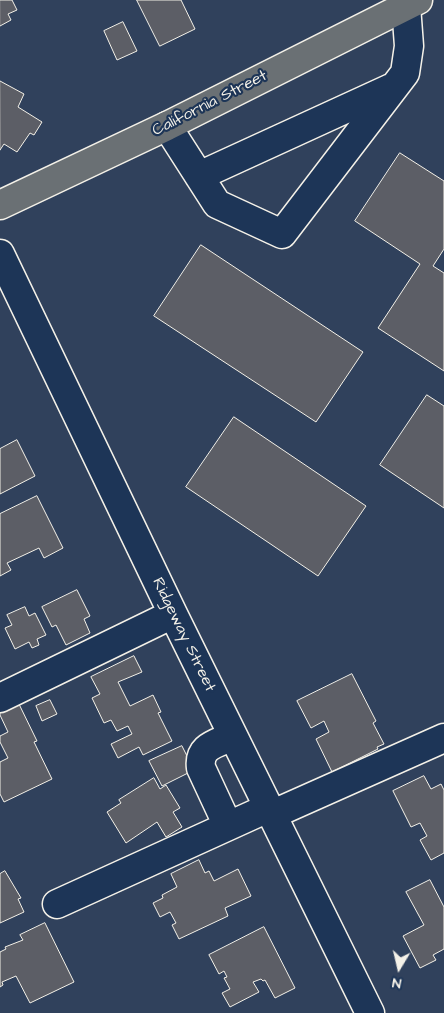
<!DOCTYPE html>
<style>
body{margin:0}
#map{position:relative;width:444px;height:1013px;overflow:hidden;background:#30415c;font-family:"Architects Daughter",sans-serif}
canvas{display:block}
.north{position:absolute;left:374px;top:943px;width:50px;height:50px;-webkit-text-stroke:4px #1d3557;paint-order:stroke;rotate:189deg;font-size:14px;font-weight:700;line-height:20px;text-align:center;color:#f4f1e8}
.north::after{content:'';display:block;margin:auto;width:18px;height:22px;background:#f4f1e8;clip-path:polygon(50% 0,100% 100%,50% 72%,0 100%)}
</style>
<div id="map">
<canvas width="444" height="1013"></canvas>
<div class="north">N</div>
</div>
<script>
const c = document.querySelector('canvas').getContext('2d');
c.lineJoin = 'round';
function paint(path, color) {
  c.fillStyle = color;
  c.fill(path, 'evenodd');
}
function stroke(path, color, width, dash) {
  c.strokeStyle = color;
  c.lineWidth = width;
  c.lineCap = dash ? 'butt' : 'round';
  c.setLineDash(dash || []);
  c.stroke(path);
}
function write(font, color, halo, rows, align = 'center') {
  c.font = font + ' "Architects Daughter",sans-serif';
  c.lineWidth = 4.5;
  c.setLineDash([]);
  c.textBaseline = 'middle';
  c.strokeStyle = halo;
  c.fillStyle = color;
  for (const [text, x, y, turn = 0] of rows) {
    c.save();
    c.translate(x, y);
    c.rotate((+turn || 0) * Math.PI / 180);
    c.textAlign = isNaN(turn) ? turn : align;
    if (halo) c.strokeText(text, 0, 0);
    c.fillText(text, 0, 0);
    c.restore();
  }
}
const building = new Path2D(`
 M 0,0 L 12,0 L 17,10 L 8,14 L 11,20 L 0,26 Z
 M 137,0 L 181,0 L 195,29 L 160,46 Z
 M 123,22 L 137,51 L 117,60 L 104,31 Z
 M 0,81 L 24,94 L 18,107 L 42,122 L 34,135 L 30,133 L 17,152 L 4,144 L 0,150 Z
 M 400,153 L 444,181 L 444,249 L 433,266 L 444,273 L 444,371 L 378,328 L 420,264 L 355,221 Z
 M 201,245 L 363,352 L 316,422 L 154,316 Z
 M 427,395 L 444,406 L 444,508 L 380,465 Z
 M 234,417 L 366,506 L 318,576 L 186,487 Z
 M 17,440 L 35,476 L 0,494 L 0,449 Z
 M 37,496 L 63,548 L 44,558 L 39,548 L 7,563 L 11,570 L 0,576 L 0,514 Z
 M 77,590 L 90,616 L 84,619 L 90,633 L 66,645 L 56,625 L 52,627 L 42,607 Z
 M 25,607 L 29,616 L 35,613 L 46,635 L 37,639 L 39,645 L 32,648 L 29,642 L 15,649 L 5,628 L 12,625 L 7,615 Z
 M 134,656 L 142,672 L 118,682 L 130,706 L 153,695 L 161,712 L 158,713 L 172,741 L 143,755 L 139,747 L 118,758 L 111,744 L 132,734 L 128,726 L 117,731 L 111,720 L 104,723 L 92,698 L 100,694 L 91,677 Z
 M 352,674 L 376,721 L 373,723 L 384,744 L 377,747 L 378,749 L 332,772 L 316,739 L 329,732 L 324,721 L 311,728 L 297,701 Z
 M 50,700 L 57,714 L 42,721 L 36,706 Z
 M 18,702 L 37,741 L 34,742 L 52,779 L 4,802 L 0,794 L 0,762 L 8,758 L 0,742 L 0,736 L 8,732 L 0,715 L 0,711 Z
 M 182,746 L 194,770 L 162,786 L 149,761 Z
 M 424,776 L 431,789 L 441,784 L 444,790 L 444,853 L 431,860 L 420,840 L 427,836 L 420,823 L 411,827 L 393,791 Z
 M 154,778 L 160,789 L 166,785 L 180,808 L 173,812 L 182,827 L 166,837 L 157,822 L 126,843 L 107,812 L 121,803 L 119,800 Z
 M 199,860 L 205,873 L 209,871 L 214,881 L 238,869 L 251,896 L 225,908 L 228,916 L 179,939 L 172,925 L 176,923 L 170,912 L 160,917 L 153,903 L 163,898 L 162,895 L 177,887 L 171,874 Z
 M 5,871 L 21,898 L 18,899 L 24,912 L 0,923 L 0,874 Z
 M 430,880 L 444,907 L 444,949 L 433,955 L 436,960 L 420,968 L 403,936 L 424,925 L 406,892 Z
 M 45,923 L 74,982 L 30,1003 L 16,976 L 2,982 L 3,985 L 0,987 L 0,952 L 6,949 L 5,947 L 23,940 L 20,935 Z
 M 264,927 L 295,988 L 275,998 L 265,980 L 263,981 L 261,979 L 253,982 L 259,992 L 230,1007 L 222,993 L 230,989 L 224,978 L 227,977 L 224,971 L 219,974 L 209,955 Z`);
const minor = new Path2D(`
 M 167,126 L 217,204 L 282,234 L 405,73 L 409,46 L 406,6
 M 199,176 L 391,88
 M 0,254 L 173,614 L 370,1013
 M 0,698 L 173,614
 M 271,815 L 444,738
 M 228,826 L 201,768 C 198,746 216,744 233,736
 M 57,904 L 268,808`);
const major = new Path2D(`
 M 0,205 L 167,126 L 418,0`);
const streetNames = [
 ["California Street",210,104,-27],
 ["Ridgeway Street",183,635,64]
];
paint(building, '#5c5e66');
stroke(building, '#f4f1e8', 1);
stroke(minor, '#f4f1e8', 31);
stroke(major, '#f4f1e8', 31);
stroke(minor, '#1d3557', 28);
stroke(major, '#6a7074', 28);
write('16px', '#f4f1e8', '#1d3557', streetNames);
</script>
